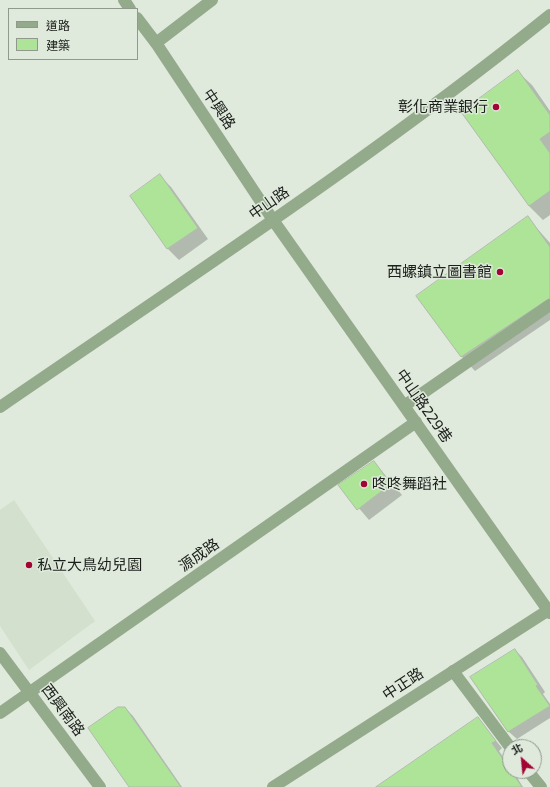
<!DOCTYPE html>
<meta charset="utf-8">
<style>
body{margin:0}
#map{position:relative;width:550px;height:787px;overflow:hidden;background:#dfe9dc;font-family:"Exo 2","Noto Sans TC",sans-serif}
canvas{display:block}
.legend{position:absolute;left:8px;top:8px;width:130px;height:52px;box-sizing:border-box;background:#dfe9dc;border:1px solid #91988e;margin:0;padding:5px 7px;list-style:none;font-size:12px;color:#1b1f1a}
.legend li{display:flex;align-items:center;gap:8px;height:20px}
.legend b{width:20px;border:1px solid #91988e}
.north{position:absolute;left:502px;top:739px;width:40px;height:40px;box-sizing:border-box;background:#dfe9dc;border:1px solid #91988e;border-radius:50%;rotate:333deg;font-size:11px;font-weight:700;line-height:16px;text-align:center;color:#1b1f1a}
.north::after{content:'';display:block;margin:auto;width:14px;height:18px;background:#a20433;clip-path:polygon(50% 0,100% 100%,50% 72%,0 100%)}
</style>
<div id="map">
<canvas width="550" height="787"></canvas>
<ul class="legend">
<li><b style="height:5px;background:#94ab8b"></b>道路</li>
<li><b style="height:11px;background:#ade497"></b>建築</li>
</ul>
<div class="north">北</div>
</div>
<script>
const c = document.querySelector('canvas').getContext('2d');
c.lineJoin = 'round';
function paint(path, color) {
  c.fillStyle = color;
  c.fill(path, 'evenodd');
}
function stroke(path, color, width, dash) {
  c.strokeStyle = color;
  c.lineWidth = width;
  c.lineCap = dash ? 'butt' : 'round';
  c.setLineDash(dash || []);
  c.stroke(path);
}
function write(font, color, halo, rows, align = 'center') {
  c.font = font + ' "Exo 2","Noto Sans TC",sans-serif';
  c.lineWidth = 3;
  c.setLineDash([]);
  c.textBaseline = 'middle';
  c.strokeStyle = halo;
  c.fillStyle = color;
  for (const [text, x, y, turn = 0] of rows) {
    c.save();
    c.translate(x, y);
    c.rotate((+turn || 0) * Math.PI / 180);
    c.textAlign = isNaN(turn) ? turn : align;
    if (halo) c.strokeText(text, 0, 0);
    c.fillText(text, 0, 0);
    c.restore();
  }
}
const built = new Path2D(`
 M 14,500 L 95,621 L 29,670 L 0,626 L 0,510 Z`);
const shadow = new Path2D(`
 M 518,72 L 532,85 L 550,111 L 550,215 L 543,220 L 529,206 L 462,112 Z
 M 160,176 L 171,187 L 208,239 L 179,260 L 168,249 L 131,196 Z
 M 527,217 L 550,243 L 550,320 L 475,371 L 462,357 L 418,296 Z
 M 374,462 L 402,495 L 369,520 L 340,486 Z
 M 515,650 L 522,657 L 545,692 L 543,694 L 550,704 L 550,718 L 517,739 L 509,732 L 472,678 Z
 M 125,708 L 133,716 L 182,787 L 130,787 Z
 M 478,719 L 502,748 L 499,751 L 510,767 L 510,771 L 513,771 L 523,787 L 378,787 Z`);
const building = new Path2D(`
 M 518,70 L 550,115 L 550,132 L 540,139 L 550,153 L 550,191 L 529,206 L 461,112 Z
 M 160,174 L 198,228 L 167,249 L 130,196 Z
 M 528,216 L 550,247 L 550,298 L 461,357 L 416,296 Z
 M 374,461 L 391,484 L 357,510 L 338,485 Z
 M 515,649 L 538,685 L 536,686 L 550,706 L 508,732 L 470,677 Z
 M 118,707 L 125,707 L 181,787 L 129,787 L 88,728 Z
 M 478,717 L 496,741 L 492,743 L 522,787 L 376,787 Z`);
const service = new Path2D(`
 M 156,43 L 212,0
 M 453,671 L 510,747
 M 528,771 L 541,787`);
const minor = new Path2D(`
 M 124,0 L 130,9
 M 137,18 L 156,43 L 273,220 L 550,613
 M 404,406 L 550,305
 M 0,407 C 185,280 375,156 550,15
 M 0,653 L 100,787
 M 0,713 L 416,422
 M 273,787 L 550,609`);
const markers = [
 [496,107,4,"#a20433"],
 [500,272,4,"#a20433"],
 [364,484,4,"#a20433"],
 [29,565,4,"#a20433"]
];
const poiNames = [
 ["彰化商業銀行",488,107],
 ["西螺鎮立圖書館",492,272],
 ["咚咚舞蹈社",372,484,"left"],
 ["私立大鳥幼兒園",37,565,"left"]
];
const streetNames = [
 ["中興路",219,109,56],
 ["中山路",269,203,-35],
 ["中山路229巷",424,406,55],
 ["源成路",199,555,-35],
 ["中正路",403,684,-33],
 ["西興南路",63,710,53]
];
paint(built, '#d2e0cd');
paint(shadow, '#0003');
paint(building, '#ade497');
stroke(building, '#b1baae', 1);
stroke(service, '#94ab8b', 12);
stroke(minor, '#94ab8b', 12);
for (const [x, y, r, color] of markers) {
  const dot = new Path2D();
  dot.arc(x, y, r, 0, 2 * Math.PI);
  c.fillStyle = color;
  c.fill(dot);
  stroke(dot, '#dfe9dc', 1.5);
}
write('15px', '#1b1f1a', '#dfe9dc', poiNames, 'right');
write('15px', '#1b1f1a', '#dfe9dc', streetNames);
</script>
